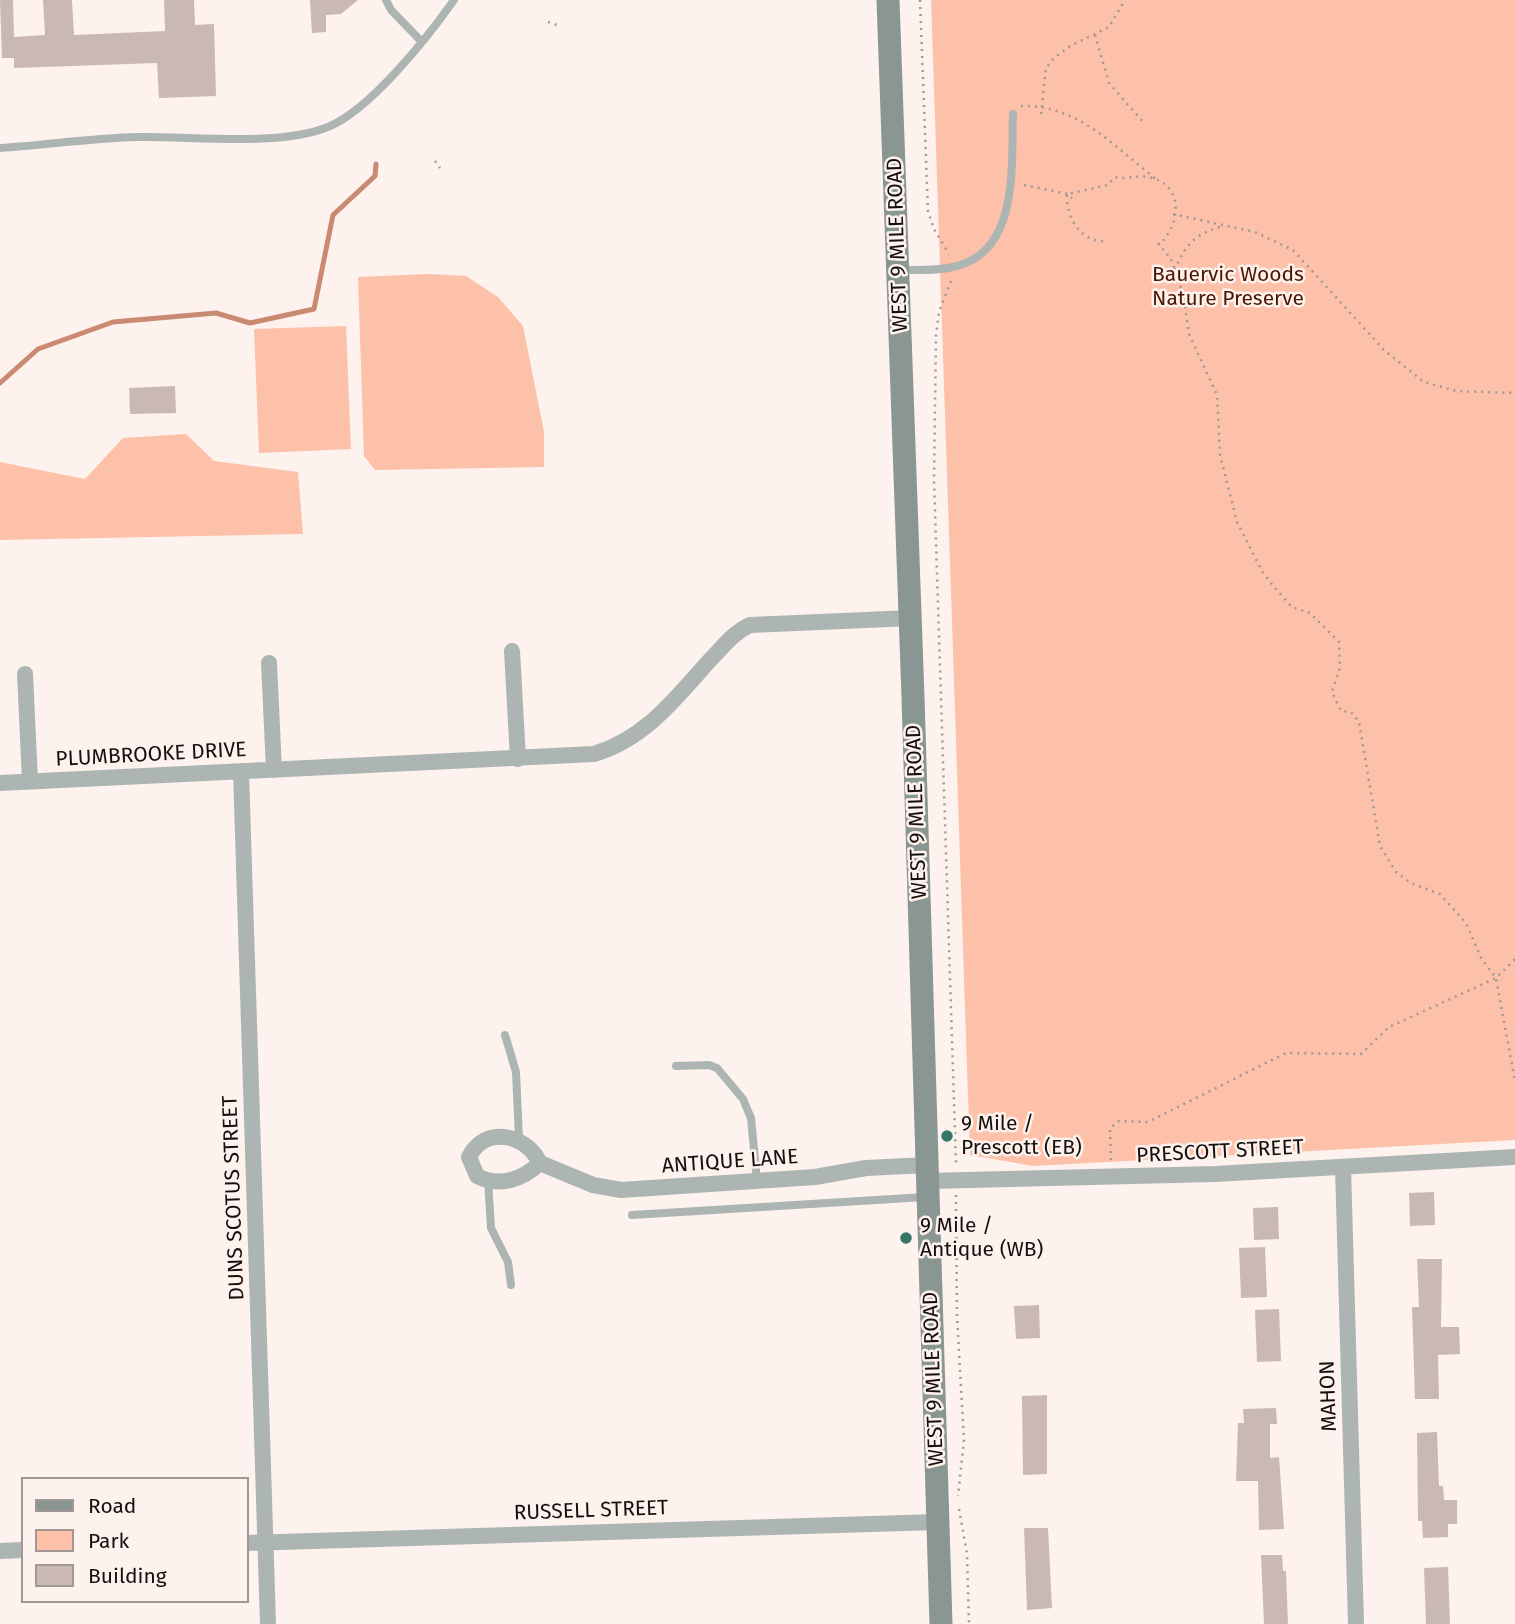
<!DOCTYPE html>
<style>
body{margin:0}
#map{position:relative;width:1515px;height:1624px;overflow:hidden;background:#fdf2ee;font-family:"Fira Sans",sans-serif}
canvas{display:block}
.legend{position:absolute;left:21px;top:1477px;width:228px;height:126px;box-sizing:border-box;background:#fdf2ee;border:2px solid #a19894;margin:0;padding:9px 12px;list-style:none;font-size:21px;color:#16100d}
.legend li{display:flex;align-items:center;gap:14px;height:35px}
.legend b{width:35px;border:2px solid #a19894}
</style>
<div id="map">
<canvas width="1515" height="1624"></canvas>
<ul class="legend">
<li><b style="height:9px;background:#899692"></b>Road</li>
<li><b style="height:19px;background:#fdc1aa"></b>Park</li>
<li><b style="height:19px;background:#cab9b2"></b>Building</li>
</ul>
</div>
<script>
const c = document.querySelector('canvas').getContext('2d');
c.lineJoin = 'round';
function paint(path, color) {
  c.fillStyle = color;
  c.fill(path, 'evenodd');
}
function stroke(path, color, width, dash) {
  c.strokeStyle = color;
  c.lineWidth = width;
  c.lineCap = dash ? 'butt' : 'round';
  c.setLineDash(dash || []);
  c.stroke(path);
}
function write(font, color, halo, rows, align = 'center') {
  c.font = font + ' "Fira Sans",sans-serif';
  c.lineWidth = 5;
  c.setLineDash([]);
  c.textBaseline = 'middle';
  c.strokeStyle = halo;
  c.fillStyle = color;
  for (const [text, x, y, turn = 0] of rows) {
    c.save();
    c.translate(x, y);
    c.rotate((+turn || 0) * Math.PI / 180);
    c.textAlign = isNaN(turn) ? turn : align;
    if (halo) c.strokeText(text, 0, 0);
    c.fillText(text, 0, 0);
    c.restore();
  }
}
const green = new Path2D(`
 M 931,0 L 1515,0 L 1515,1140 L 1033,1166 L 970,1155 Z
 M 429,274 L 466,276 L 498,297 L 523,326 L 544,432 L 544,467 L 375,470 L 364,456 L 358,277 Z
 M 346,326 L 351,449 L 259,453 L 254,329 Z
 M 186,434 L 214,461 L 298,472 L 303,534 L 0,540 L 0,462 L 85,479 L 123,438 Z`);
const stream = new Path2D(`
 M 0,383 L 38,349 L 113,322 L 216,313 L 250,323 L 314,309 L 333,215 L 375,176 L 376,164`);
const building = new Path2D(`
 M 0,0 L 13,0 L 14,37 L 45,35 L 43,0 L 72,0 L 74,35 L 165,31 L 164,0 L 194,0 L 195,25 L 214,24 L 216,96 L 159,98 L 157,63 L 14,68 L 14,58 L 2,58 Z
 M 310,0 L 358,0 L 341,14 L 326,15 L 326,32 L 312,33 Z
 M 175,386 L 176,413 L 130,414 L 129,388 Z
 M 1434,1192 L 1435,1225 L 1410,1226 L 1409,1193 Z
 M 1278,1207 L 1279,1239 L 1254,1240 L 1253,1208 Z
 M 1265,1247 L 1267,1297 L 1241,1298 L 1239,1248 Z
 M 1417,1259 L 1442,1259 L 1441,1327 L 1459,1327 L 1460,1354 L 1438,1355 L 1439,1399 L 1415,1399 L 1412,1307 L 1419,1307 Z
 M 1039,1305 L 1040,1338 L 1016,1339 L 1014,1306 Z
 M 1279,1309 L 1281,1361 L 1257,1362 L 1255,1310 Z
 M 1047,1395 L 1047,1474 L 1023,1475 L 1022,1396 Z
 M 1276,1408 L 1277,1424 L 1270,1424 L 1270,1458 L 1279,1457 L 1284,1529 L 1259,1530 L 1258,1481 L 1236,1481 L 1238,1423 L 1244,1423 L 1243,1409 Z
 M 1437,1432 L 1439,1486 L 1443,1486 L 1444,1500 L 1457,1500 L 1457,1524 L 1448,1524 L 1448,1537 L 1423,1538 L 1422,1521 L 1418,1521 L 1417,1433 Z
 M 1024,1528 L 1048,1528 L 1052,1608 L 1027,1610 Z
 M 1261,1555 L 1282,1555 L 1283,1571 L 1286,1571 L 1288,1624 L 1264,1624 Z
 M 1448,1567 L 1450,1624 L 1426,1624 L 1424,1568 Z`);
const path = new Path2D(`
 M 920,0 L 928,211 L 934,229 L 949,254
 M 548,22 L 557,25
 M 1095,35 L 1109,83 L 1144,123
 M 1021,106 C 1079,105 1112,145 1156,179
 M 1041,114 L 1046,68 L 1054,58 L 1070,46 L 1109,27 L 1125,0
 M 435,161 L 440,168
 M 1024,185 L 1067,194 L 1072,198
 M 1173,214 L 1255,232 L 1293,250 L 1385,351 L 1424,382 L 1456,391 L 1515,393
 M 1103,241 C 1079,241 1066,216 1067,194 L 1108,185 L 1115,177 C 1126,180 1136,175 1148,177 C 1185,184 1181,224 1159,245
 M 1158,243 L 1171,259 L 1183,294 L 1189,334 L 1217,395 L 1220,455 L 1237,522 L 1262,571 L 1274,587 L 1292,607 L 1310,613 L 1339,642 L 1340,668 L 1332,692 L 1341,711 L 1351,712 L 1359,722 L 1380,846 L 1396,872 L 1411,883 L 1440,894 L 1466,923 L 1481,958 L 1496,978 L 1515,1081
 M 1175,270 C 1184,246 1195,234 1220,227
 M 951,281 L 939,312 L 936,335 L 934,480 L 956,1164
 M 1111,1160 L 1110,1128 L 1119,1121 L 1148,1122 L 1286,1053 L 1361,1054 L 1389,1027 L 1496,978 L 1515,959
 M 956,1195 L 957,1316 L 964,1440 L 958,1496
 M 959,1509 L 967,1554 L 969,1624`);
const lane = new Path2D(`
 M 386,0 L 391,10 L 422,42
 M 0,148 C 46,145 92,138 138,137 C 192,136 279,147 328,127 C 370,110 428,37 454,0
 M 899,270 C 916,270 936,271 953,267 C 1020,253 1011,166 1013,114
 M 505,1035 L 516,1072 L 519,1139
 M 676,1066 L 709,1065 L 717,1068 L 743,1099 L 751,1118 L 757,1181
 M 488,1180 L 491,1228 L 508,1262 L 511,1285
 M 632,1215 L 925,1197`);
const street = new Path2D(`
 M 512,651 L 518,759
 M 269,663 L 274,770
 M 25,674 L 30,781
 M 241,771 L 268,1624
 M 0,783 L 594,754 C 645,739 676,698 710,660 C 723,647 733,633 750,625 L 911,618
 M 540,1163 C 523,1179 500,1188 477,1176 L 469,1157 C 485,1125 526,1134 540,1163 L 593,1185 L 621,1190 L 815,1177 L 866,1168 L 927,1165
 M 1343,1167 L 1356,1624
 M 927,1181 L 1215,1174 L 1515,1157
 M 247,1543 L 937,1522
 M 0,1551 L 23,1550`);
const secondary = new Path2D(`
 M 888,0 L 913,697 L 941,1624`);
const markers = [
 [947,1136,7,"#357767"],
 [906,1238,7,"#357767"]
];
const streetNames = [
 ["WEST 9 MILE ROAD",898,245,-92],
 ["PLUMBROOKE DRIVE",151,755,-3],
 ["WEST 9 MILE ROAD",917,812,-92],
 ["PRESCOTT STREET",1220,1152,-3],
 ["ANTIQUE LANE",730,1162,-4],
 ["DUNS SCOTUS STREET",234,1198,-92],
 ["WEST 9 MILE ROAD",934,1379,-92],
 ["MAHON",1329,1396,-92],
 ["RUSSELL STREET",591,1511,-2]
];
const parkNames = [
 ["Bauervic Woods",1228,275],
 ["Nature Preserve",1228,299]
];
const poiNames = [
 ["9 Mile /",961,1124],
 ["Prescott (EB)",961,1148],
 ["9 Mile /",920,1226],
 ["Antique (WB)",920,1250]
];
paint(green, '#fdc1aa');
stroke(stream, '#ca8a72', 5);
paint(building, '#cab9b2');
stroke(path, '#a19895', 2.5, [2, 5]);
stroke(lane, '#acb5b2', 8);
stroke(street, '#acb5b2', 16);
stroke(secondary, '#899692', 23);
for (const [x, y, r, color] of markers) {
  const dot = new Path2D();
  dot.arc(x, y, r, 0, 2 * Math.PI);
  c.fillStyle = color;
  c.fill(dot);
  stroke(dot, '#fdf2ee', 2.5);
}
write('21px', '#16100d', '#fdf2ee', streetNames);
write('21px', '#4e1600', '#fdf2ee', parkNames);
write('21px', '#16100d', '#fdf2ee', poiNames, 'left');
</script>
